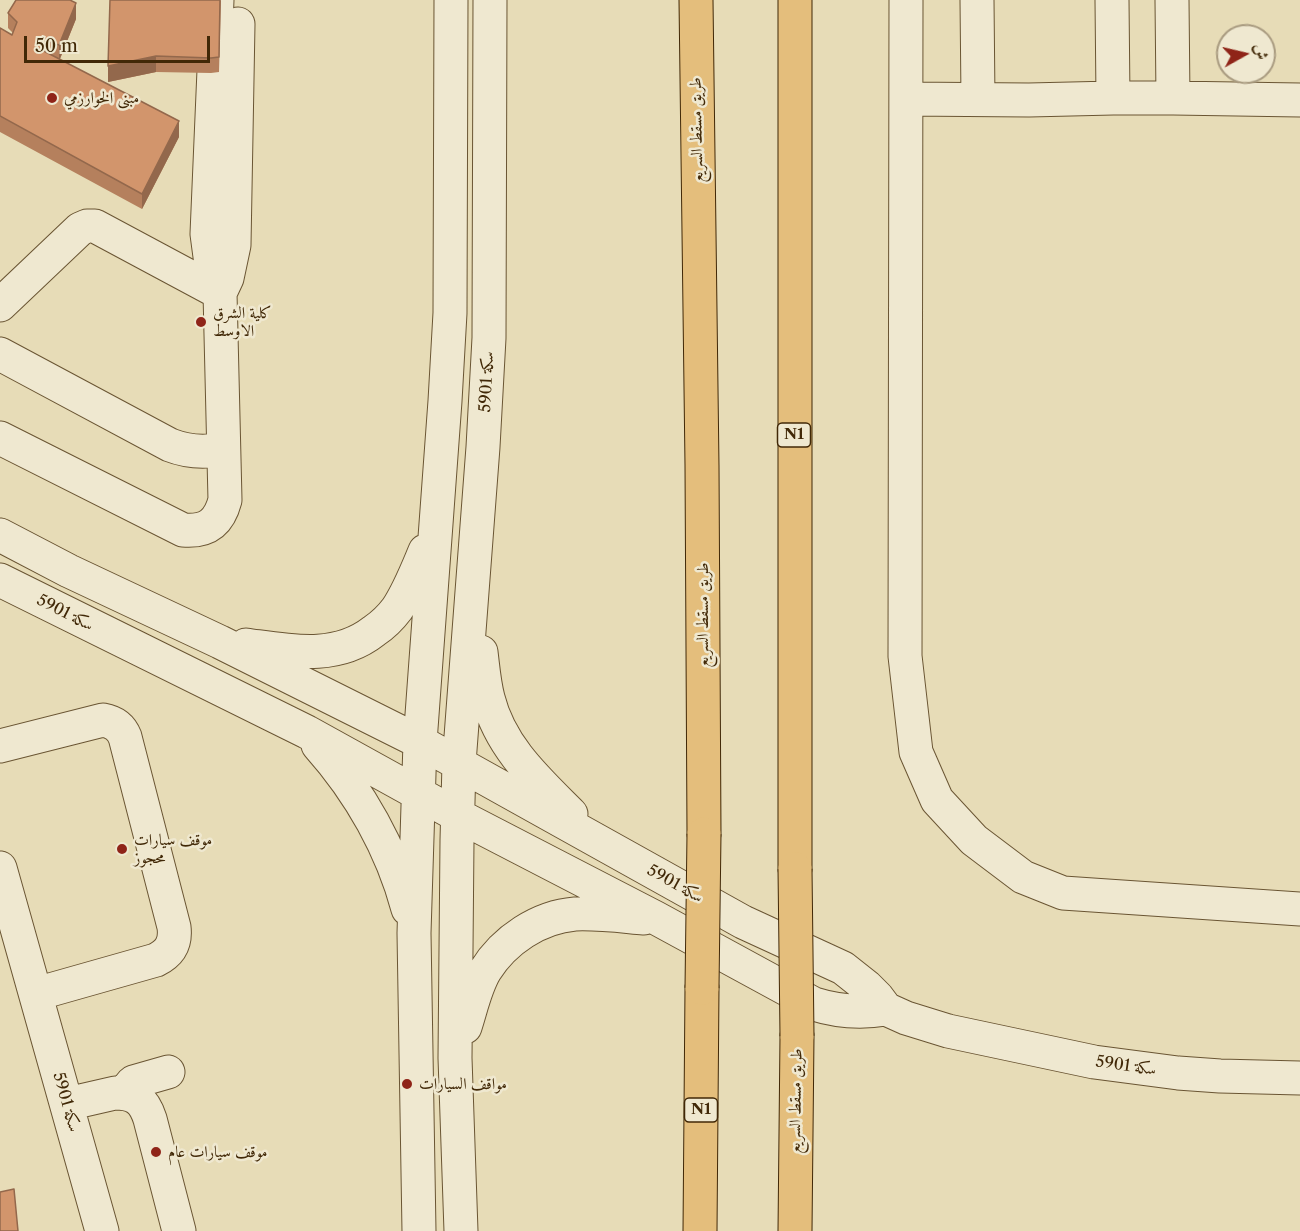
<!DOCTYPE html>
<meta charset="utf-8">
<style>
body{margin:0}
#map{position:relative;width:1300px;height:1231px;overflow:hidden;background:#e7dcb7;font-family:"Libre Caslon Text",Amiri,serif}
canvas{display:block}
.north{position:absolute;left:1216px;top:24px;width:60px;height:60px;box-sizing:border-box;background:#efe8d0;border:2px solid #a99b80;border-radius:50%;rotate:82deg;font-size:16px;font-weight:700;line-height:24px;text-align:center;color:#412807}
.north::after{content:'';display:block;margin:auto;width:21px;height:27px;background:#8f2418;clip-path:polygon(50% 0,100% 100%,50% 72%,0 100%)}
.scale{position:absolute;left:24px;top:36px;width:186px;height:27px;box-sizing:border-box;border:3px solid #412807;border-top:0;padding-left:8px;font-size:18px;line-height:21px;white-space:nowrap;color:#412807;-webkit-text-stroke:4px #efe8d0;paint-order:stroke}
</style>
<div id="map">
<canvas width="1300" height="1231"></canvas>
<div class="north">ش</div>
<div class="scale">50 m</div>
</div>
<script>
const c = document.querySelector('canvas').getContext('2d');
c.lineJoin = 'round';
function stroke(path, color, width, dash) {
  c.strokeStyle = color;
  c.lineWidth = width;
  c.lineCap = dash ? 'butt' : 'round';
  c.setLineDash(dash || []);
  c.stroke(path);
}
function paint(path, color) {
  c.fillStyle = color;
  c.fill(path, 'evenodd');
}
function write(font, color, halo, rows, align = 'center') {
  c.font = font + ' "Libre Caslon Text",Amiri,serif';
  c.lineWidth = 5;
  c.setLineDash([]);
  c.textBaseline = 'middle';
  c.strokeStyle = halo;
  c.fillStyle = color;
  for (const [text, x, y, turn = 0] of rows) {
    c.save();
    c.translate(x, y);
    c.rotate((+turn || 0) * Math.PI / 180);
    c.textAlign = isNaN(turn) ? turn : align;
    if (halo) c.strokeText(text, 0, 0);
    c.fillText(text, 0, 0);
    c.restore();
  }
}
const minor = new Path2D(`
 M 906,0 L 905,656 L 916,752 L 937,800 L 974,840 L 1023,877 L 1063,893 L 1300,909
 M 977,0 L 978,99
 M 1112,0 L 1113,98
 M 1172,0 L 1173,98
 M 906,99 L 1029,100 L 1113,98 L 1173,98 L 1300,100
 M 220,293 L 227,278 L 234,245 L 238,24
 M 0,305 L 80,229 L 87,226 L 95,226 L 220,293
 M 0,354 L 170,445 C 188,452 204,453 223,449
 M 0,438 L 183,530 C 207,532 219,523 225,500 L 220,293 L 211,264 L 207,234 L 217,0
 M 0,535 L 69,571 L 220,642 L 420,742 L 743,922 L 843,968 L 867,987 L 877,997 L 886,1009 L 906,1018 L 948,1031 L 1094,1062 L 1178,1073 L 1220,1076 L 1300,1078
 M 0,580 L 307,732 L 457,815 L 656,918 L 814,1004 C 839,1012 861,1013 886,1009
 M 246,645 C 290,651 336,661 374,631 C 383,625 391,617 397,609 C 409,591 417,570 425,551
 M 481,652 C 483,668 484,683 488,698 C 500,747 537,780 571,814
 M 318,745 C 360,792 392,849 408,909
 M 0,746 L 103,720 C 114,722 121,727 125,737 L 174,927 C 176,943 170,953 156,960 L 36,994
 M 0,868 L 102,1231
 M 465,1027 C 471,1009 475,988 485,971 C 504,940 539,917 575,914 C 598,913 621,916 644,918
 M 124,1093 L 133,1082 L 168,1072
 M 67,1104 L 115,1093 C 135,1093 144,1100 150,1119 L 179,1231
 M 419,1231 L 414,933 L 420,742 L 445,401 L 450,313 L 451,0
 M 461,1231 L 455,1058 L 457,841 L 459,763 L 483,447 L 489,338 L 490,0`);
const highway = new Path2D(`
 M 696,0 L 702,465 L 704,834
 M 795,869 L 795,0
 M 700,1231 L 702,988
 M 795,1231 L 797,1036`);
const highwayBridge = new Path2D(`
 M 795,869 L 797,1036
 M 702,988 L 704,834`);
const wall = new Path2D(`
 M 221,0 L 219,72 L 211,73 L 156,72 L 108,82 Z
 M 8,13 L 76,19 L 60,59 L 179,137 L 142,209 L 0,132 L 0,28 L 12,35 L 13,33 L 8,28 Z`);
const shadedWall = new Path2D(`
 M 76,3 L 76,19 L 59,61 L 59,45 Z
 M 156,56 L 156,72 L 108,82 L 108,66 Z
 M 179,121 L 179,137 L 142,209 L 142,194 Z`);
const building = new Path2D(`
 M 16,0 L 70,0 L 76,3 L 59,45 L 42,40 L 40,49 L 179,121 L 142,194 L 0,116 L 0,28 L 12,35 L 17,22 L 8,13 Z
 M 110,0 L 220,0 L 219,57 L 211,58 L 156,56 L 108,66 Z
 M 14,1189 L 18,1231 L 0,1231 L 0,1192 Z`);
const markers = [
 [52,98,6,"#8f2418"],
 [201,322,6,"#8f2418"],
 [122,849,6,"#8f2418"],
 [407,1084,6,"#8f2418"],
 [156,1152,6,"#8f2418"]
];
const shields = [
 [794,435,33],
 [701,1110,33]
];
const shieldNames = [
 ["N1",794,435],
 ["N1",701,1110]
];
const poiNames = [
 ["مبنى الخوارزمي",64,98],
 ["كلية الشرق",213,313],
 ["الاوسط",213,331],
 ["موقف سيارات",134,840],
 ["محجوز",134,858],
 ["مواقف السيارات",419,1084],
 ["موقف سيارات عام",168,1152]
];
const streetNames = [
 ["طريق مسقط السريع",697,130,-91],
 ["سكة 5901",487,382,-87],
 ["سكة 5901",65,613,27],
 ["طريق مسقط السريع",703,615,-90],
 ["سكة 5901",675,884,29],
 ["سكة 5901",1126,1066,8],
 ["طريق مسقط السريع",796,1101,-89],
 ["سكة 5901",66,1102,74]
];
stroke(minor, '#6a5533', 35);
stroke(highway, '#412807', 35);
stroke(minor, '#efe8d0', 33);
stroke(highway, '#e4be7c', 33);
stroke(highwayBridge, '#412807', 35, []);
stroke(highwayBridge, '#e4be7c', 33);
paint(wall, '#b5805d');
paint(shadedWall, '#93684c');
paint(building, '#d2956c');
stroke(building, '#93684c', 1.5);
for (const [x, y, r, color] of markers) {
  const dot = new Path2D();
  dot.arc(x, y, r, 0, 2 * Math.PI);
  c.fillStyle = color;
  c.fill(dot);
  stroke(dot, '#efe8d0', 2);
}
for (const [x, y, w] of shields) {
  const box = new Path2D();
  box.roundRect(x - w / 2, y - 12, w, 24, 4.5);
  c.fillStyle = '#efe8d0';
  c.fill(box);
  stroke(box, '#412807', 1.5);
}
write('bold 15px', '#412807', null, shieldNames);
write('16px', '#412807', '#efe8d0', poiNames, 'left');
write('16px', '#412807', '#efe8d0', streetNames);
</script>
